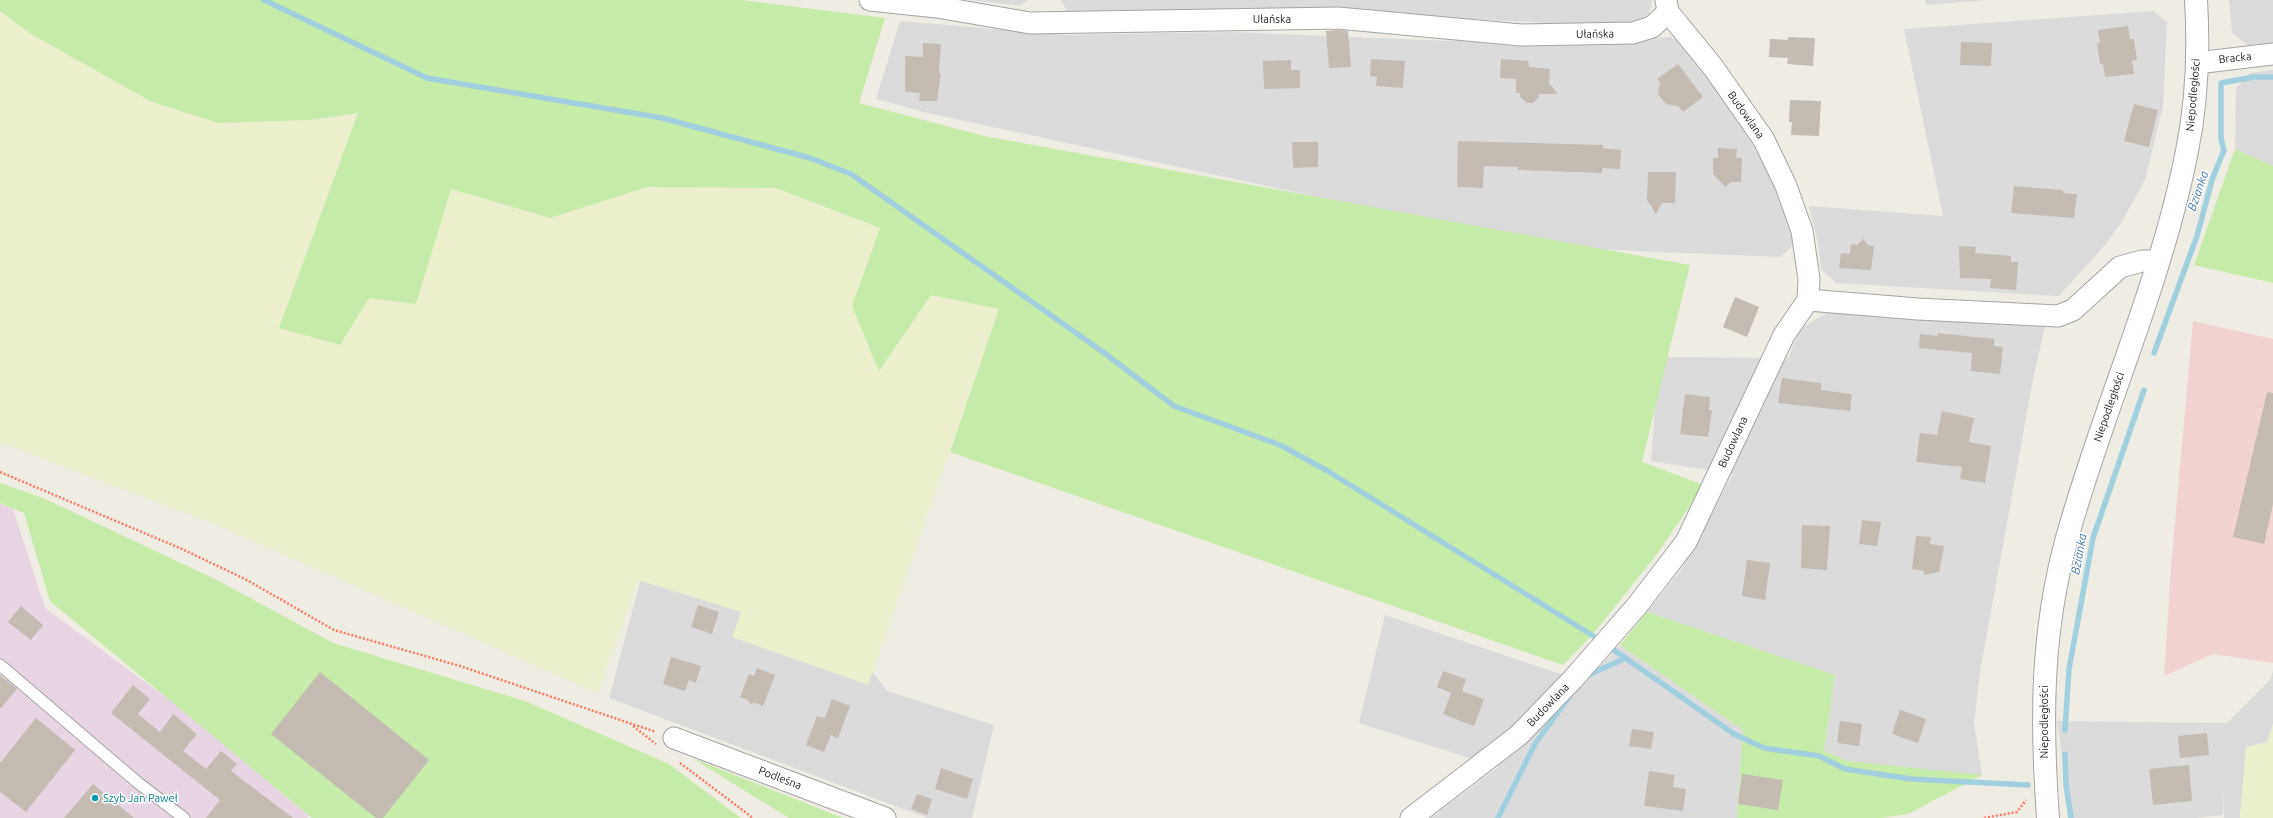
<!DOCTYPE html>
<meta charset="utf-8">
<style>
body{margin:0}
canvas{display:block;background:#efece3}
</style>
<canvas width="2273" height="818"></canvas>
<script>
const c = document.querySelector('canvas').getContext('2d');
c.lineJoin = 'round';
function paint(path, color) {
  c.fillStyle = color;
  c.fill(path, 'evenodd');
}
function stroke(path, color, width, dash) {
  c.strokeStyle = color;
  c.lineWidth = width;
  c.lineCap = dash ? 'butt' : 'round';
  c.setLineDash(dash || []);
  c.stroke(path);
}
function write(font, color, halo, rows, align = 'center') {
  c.font = font + ' Ubuntu,sans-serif';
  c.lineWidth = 3;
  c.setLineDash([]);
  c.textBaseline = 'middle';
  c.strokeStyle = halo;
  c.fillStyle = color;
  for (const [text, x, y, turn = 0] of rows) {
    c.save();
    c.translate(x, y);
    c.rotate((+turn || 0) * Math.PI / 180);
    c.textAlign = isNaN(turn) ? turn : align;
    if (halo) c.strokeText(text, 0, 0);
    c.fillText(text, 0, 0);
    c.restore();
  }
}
const residential = new Path2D(`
 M 970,0 L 1028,0 L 1020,6 Z
 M 1061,0 L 1652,0 L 1649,13 L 1636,24 L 1616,26 L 1238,8 L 1146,14 L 1068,14 Z
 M 1925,0 L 1988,0 L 1926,5 Z
 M 2229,0 L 2273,0 L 2273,43 L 2248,45 L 2232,33 Z
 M 2153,11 L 2167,22 L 2163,106 L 2145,180 L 2123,220 L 2105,245 L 2059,296 L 1836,283 L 1821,269 L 1818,243 L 1809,206 L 1943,216 L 1904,29 Z
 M 900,21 L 1065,35 L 1229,32 L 1501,43 L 1671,37 L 1683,43 L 1745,125 L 1797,229 L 1798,241 L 1780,257 L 1566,248 L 1536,244 L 928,113 L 876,99 Z
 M 2273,70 L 2273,166 L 2235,149 L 2236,88 L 2250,73 Z
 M 1830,311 L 2046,323 L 2034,374 L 1980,672 L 1974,723 L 1982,775 L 1847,761 L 1824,751 L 1835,675 L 1647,612 L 1681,570 L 1733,474 L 1651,461 L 1659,357 L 1788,358 L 1800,329 Z
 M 645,564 L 860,655 L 887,691 L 994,725 L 972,818 L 927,818 L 609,698 Z
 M 1385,615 L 1585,682 L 1620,645 L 1743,730 L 1737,818 L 1431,818 L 1498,767 L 1359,723 Z
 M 2273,671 L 2273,724 L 2267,742 L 2246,747 L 2240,818 L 2224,818 L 2223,784 L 2223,815 L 2195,818 L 2071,818 L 2057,721 L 2227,723 L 2270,680 Z`);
const commercial = new Path2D(`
 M 2193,321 L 2273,339 L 2273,663 L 2213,654 L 2164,676 L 2171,567 Z`);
const industrial = new Path2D(`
 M 0,504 L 13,509 L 45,608 L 183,710 L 309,816 L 307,818 L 0,818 Z`);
const farmland = new Path2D(`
 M 0,11 L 31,34 L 152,102 L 218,123 L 311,120 L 358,113 L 279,328 L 369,298 L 416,304 L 451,188 L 550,218 L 647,187 L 776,188 L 880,228 L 852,306 L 931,294 L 999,309 L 868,685 L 732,637 L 741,612 L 638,580 L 598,693 L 217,525 L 0,442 Z
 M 2273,724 L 2273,818 L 2240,818 L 2246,747 L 2267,742 Z`);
const grass = new Path2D(`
 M 0,0 L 742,0 L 885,18 L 859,103 L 984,136 L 1690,265 L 1642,462 L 1704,485 L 1657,554 L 1593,634 L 1563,665 L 950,452 L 999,309 L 931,295 L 879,371 L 852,306 L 880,228 L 776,188 L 647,187 L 550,218 L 451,189 L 416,304 L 369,298 L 340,345 L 279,328 L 358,113 L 311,120 L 218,123 L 152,102 L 31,34 L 0,11 Z
 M 2235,149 L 2273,166 L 2273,283 L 2194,265 Z
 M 0,483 L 43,498 L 217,580 L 333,643 L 525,701 L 669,764 L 741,818 L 312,818 L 50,601 L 24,513 L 0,503 Z
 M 1647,612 L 1835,675 L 1824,751 L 1847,761 L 1982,775 L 1908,814 L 1881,818 L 1737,818 L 1743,730 L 1620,645 Z
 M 692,758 L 843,818 L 789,818 Z`);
const stream = new Path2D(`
 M 264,0 L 427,78 L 662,118 L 810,158 L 851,174 L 1103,352 L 1174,406 L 1280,445 L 1326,470 L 1595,637
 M 2154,353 L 2197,236 L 2212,180 L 2224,150 L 2221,139 L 2221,83 L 2254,77 L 2273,77
 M 1614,650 L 1734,734 L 1764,748 L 1819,756 L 1845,769 L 1911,779 L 2028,785
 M 1586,676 L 1626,658
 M 2065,730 L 2069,669 L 2093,538 L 2144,390
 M 2065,754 L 2066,785 L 2071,818
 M 1498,818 L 1535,744 L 1572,693`);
const building = new Path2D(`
 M 2128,26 L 2130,39 L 2134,39 L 2137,60 L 2132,61 L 2134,74 L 2105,77 L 2103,64 L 2100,64 L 2097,43 L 2100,43 L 2098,30 Z
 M 1338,30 L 1348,31 L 1351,67 L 1329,68 L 1326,31 Z
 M 1788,37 L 1815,38 L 1813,66 L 1787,64 L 1788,58 L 1769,57 L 1770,39 L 1788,40 Z
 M 1961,42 L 1992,43 L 1991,66 L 1960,65 Z
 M 923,43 L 941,44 L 939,73 L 941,73 L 937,101 L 919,101 L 920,93 L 905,92 L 905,56 L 923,57 Z
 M 1371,59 L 1405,61 L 1403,88 L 1376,86 L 1377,77 L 1370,76 Z
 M 1501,59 L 1528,61 L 1529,67 L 1550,69 L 1549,83 L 1558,94 L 1539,94 L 1539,97 L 1533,103 L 1527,103 L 1520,97 L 1520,93 L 1516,93 L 1516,79 L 1500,78 Z
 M 1291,60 L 1291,70 L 1300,70 L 1300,88 L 1264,89 L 1263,61 Z
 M 1678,64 L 1703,97 L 1683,112 L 1678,106 L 1666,104 L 1658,94 L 1660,82 L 1657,79 Z
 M 1790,100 L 1821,101 L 1819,136 L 1791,135 L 1792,122 L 1789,122 Z
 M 2134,104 L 2158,110 L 2149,147 L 2124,141 Z
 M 1458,141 L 1603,145 L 1603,148 L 1621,150 L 1620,169 L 1602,168 L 1602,173 L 1518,170 L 1518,167 L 1484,166 L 1483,188 L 1457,187 Z
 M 1292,142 L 1318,142 L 1318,167 L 1293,168 Z
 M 1718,148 L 1737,149 L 1736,158 L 1742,158 L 1741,182 L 1731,182 L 1725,187 L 1713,174 L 1713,158 L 1718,158 Z
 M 1648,172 L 1676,172 L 1675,203 L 1662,203 L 1656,214 L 1647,200 Z
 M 2014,186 L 2063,190 L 2063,193 L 2077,194 L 2074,218 L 2011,213 Z
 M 1863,239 L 1868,245 L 1874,246 L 1871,270 L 1839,268 L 1841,253 L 1850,254 L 1851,244 L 1857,245 Z
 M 1959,246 L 1976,247 L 1975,253 L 2011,256 L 2011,262 L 2018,262 L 2016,290 L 1990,288 L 1991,279 L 1960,278 Z
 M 1735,297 L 1759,307 L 1747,337 L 1723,327 Z
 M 1938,333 L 1994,339 L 1994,346 L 2003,347 L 2000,374 L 1971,371 L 1972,353 L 1919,348 L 1920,334 L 1937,336 Z
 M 1782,378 L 1821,383 L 1821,390 L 1852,394 L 1850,411 L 1778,403 Z
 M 2267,392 L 2273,393 L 2273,504 L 2264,544 L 2233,537 Z
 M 1685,394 L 1710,397 L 1709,410 L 1712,410 L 1708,437 L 1680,434 Z
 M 1942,411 L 1974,418 L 1969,442 L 1991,446 L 1985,483 L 1960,479 L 1962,467 L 1916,462 L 1920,433 L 1937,435 Z
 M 1862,520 L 1881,522 L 1877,546 L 1859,544 Z
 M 1802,525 L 1830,526 L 1827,570 L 1801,568 Z
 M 1916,536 L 1931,537 L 1930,544 L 1944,546 L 1939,572 L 1924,575 L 1924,571 L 1912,569 Z
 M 1747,560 L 1770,563 L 1765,600 L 1742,596 Z
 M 698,605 L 719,612 L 712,634 L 691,627 Z
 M 21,606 L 43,625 L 31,640 L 8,622 Z
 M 671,657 L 701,666 L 696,683 L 689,680 L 685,691 L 663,684 Z
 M 757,668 L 775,675 L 763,706 L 755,703 L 750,704 L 748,700 L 740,697 L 749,674 L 754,676 Z
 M 1443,671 L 1466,679 L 1462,691 L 1484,699 L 1474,726 L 1443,714 L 1451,693 L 1437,687 Z
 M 320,672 L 429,760 L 383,818 L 376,818 L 271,734 Z
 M 0,675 L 17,689 L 0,709 Z
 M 133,685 L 150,699 L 138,714 L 160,732 L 173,714 L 197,734 L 183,751 L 206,769 L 221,751 L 237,764 L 231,771 L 293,818 L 206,818 L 220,800 L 111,713 Z
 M 832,699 L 850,706 L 838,738 L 831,735 L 824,752 L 806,745 L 817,716 L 825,718 Z
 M 1900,710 L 1926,719 L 1918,743 L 1892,734 Z
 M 36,718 L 75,750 L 26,812 L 0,792 L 0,763 Z
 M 1840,721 L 1862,724 L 1859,746 L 1837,743 Z
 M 1632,729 L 1654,732 L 1651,749 L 1629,746 Z
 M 2207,733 L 2209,755 L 2180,758 L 2178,736 Z
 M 2189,765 L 2192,801 L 2153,805 L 2149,769 Z
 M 941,768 L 973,779 L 967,799 L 935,789 Z
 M 1649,771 L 1675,775 L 1673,787 L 1686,789 L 1683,811 L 1644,806 Z
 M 1742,774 L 1783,780 L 1778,810 L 1738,804 Z
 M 93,784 L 134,818 L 64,818 Z
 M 917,794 L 932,799 L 927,815 L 911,809 Z`);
const path = new Path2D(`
 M 0,472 L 182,549 L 245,579 L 334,630 L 460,666 L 656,732
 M 633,726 L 656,744
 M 680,763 L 753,818
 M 1984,818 L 2017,812 L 2026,800`);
const service = new Path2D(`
 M 0,665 L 137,782 L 184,818`);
const minor = new Path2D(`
 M 870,0 L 937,7 L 1030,23 L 1338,18 L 1521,35 L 1633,33 L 1652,27 L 1668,12
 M 2197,63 L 2273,54
 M 1808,300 L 1918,309 L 2058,316 L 2073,310 L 2120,267 L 2142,261 L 2159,261
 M 674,738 L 885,818
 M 1411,818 L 1519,735 L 1573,679 L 1636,607 L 1686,542 L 1784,335 L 1808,300 L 1809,279 L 1802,231 L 1786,186 L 1764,140 L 1713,67 L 1668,12 L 1666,0`);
const tertiary = new Path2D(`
 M 2048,818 C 2041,720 2041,633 2067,538 C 2103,408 2161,284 2187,151 C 2197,102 2199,50 2196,0`);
const markers = [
 [95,798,4,"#0f9aa8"]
];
const streetNames = [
 ["Ułańska",1272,19],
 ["Ułańska",1595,34,-1],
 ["Bracka",2235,58,-6],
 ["Niepodległości",2193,95,-85],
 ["Budowlana",1746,115,55],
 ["Niepodległości",2109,407,-71],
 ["Budowlana",1733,442,-65],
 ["Budowlana",1548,705,-46],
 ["Niepodległości",2044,722,-90],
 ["Podleśna",780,778,21]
];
const cultureNames = [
 ["Szyb Jan Paweł",103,798]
];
const waterNames = [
 ["Bzianka",2198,191,-71],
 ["Bzianka",2079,554,-79]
];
paint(residential, '#dcdbdb');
paint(commercial, '#f1d4d2');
paint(industrial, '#e8d5e4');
paint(farmland, '#ebefce');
paint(grass, '#c7eba8');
stroke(stream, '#a2cfde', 5.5);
paint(building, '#c4bbb3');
stroke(service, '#a5a5a5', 13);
stroke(minor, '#a5a5a5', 23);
stroke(tertiary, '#a5a5a5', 24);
stroke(path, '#fe7a66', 2.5, [2, 2]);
stroke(service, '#fff', 11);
stroke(minor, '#fff', 21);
stroke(tertiary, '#fff', 22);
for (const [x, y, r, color] of markers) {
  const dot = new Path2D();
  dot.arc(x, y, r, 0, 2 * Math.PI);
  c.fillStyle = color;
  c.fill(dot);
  stroke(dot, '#fff', 1.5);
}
write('11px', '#1e1e1e', '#fff', streetNames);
write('11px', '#0d838f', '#fff', cultureNames, 'left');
write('italic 12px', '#4779b0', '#fff', waterNames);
</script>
